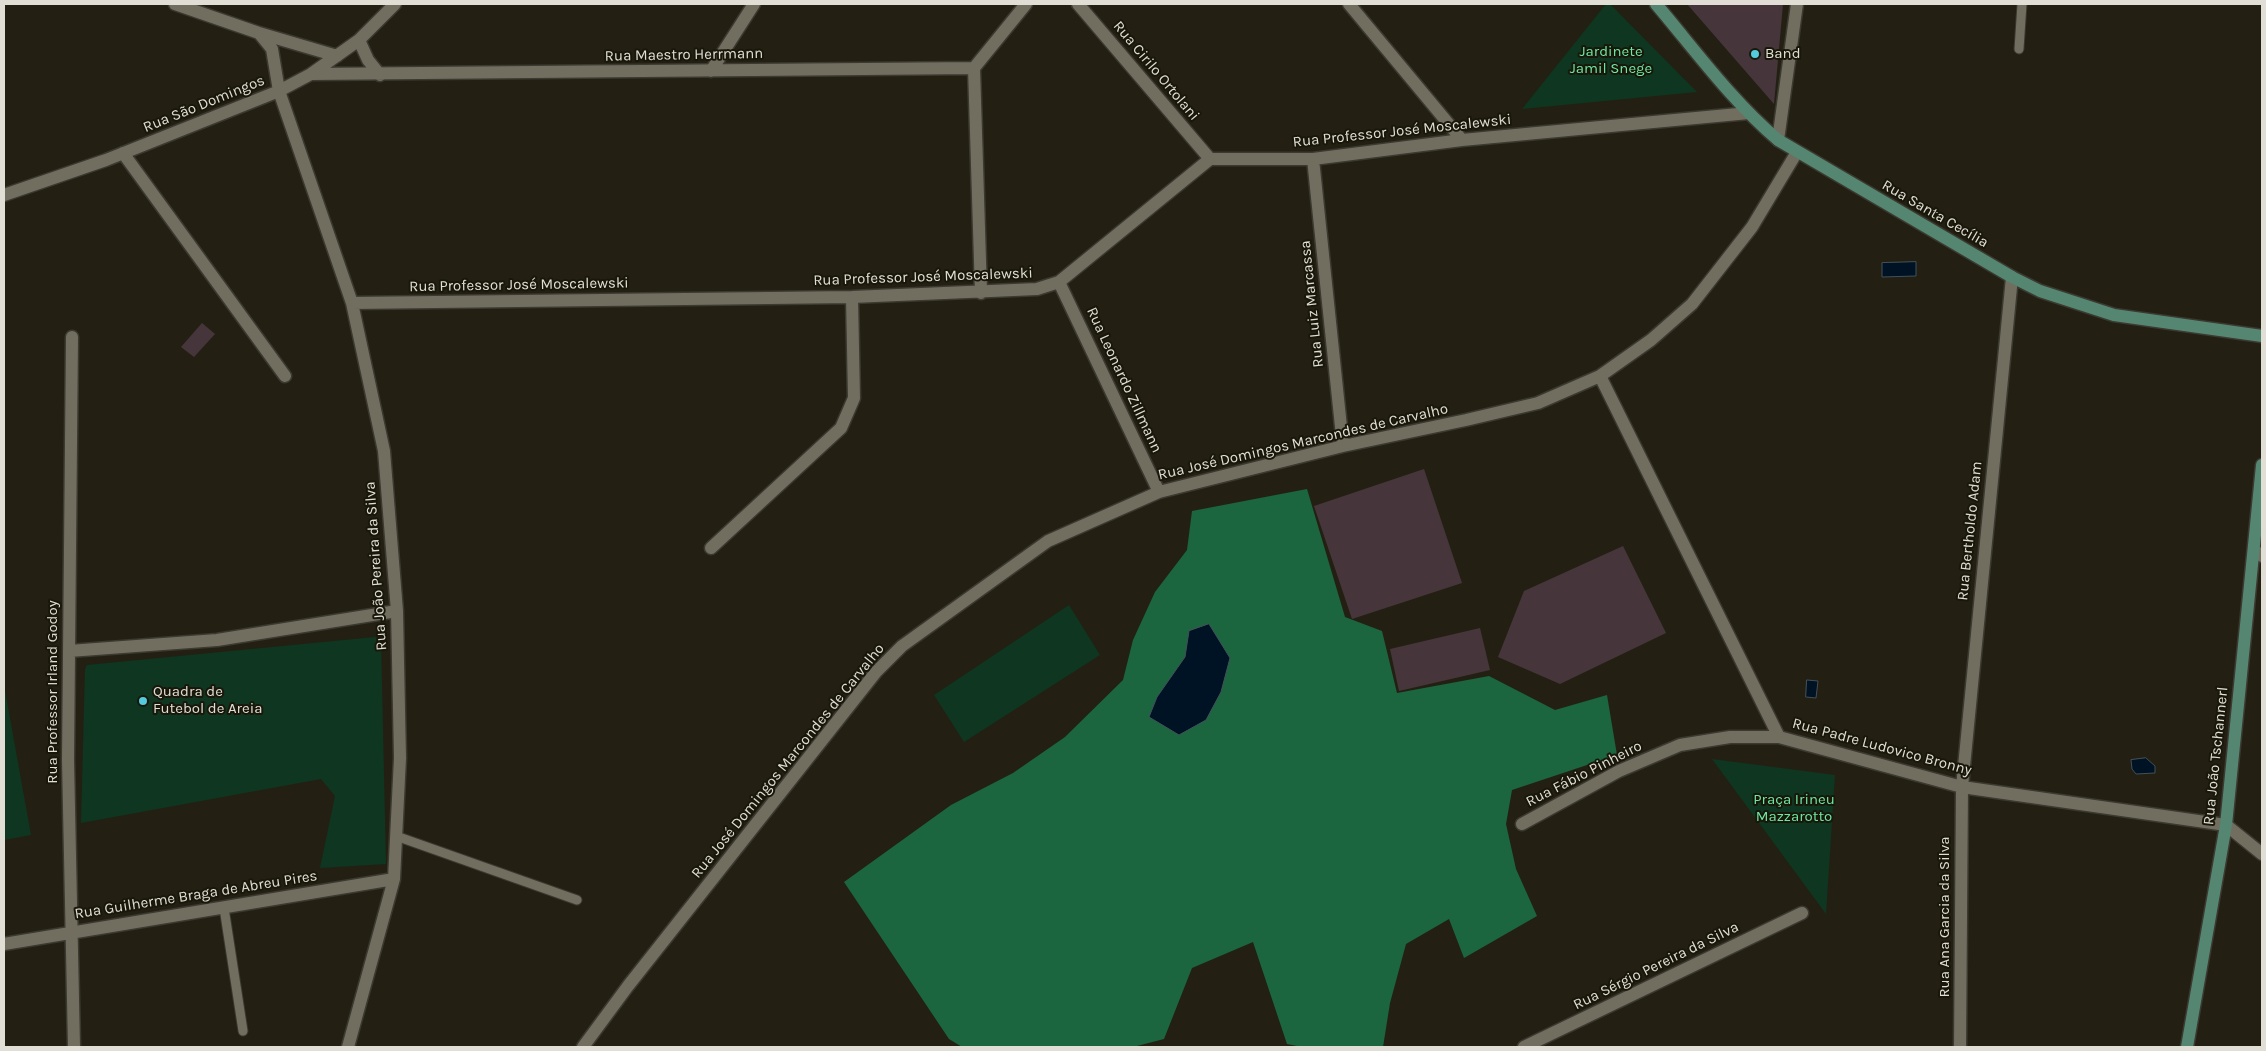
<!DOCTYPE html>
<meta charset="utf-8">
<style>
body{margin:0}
#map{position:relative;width:2266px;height:1051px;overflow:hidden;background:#232013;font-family:Karla,sans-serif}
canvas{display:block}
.frame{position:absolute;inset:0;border:5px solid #e0ded5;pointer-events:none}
</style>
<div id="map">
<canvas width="2266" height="1051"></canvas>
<div class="frame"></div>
</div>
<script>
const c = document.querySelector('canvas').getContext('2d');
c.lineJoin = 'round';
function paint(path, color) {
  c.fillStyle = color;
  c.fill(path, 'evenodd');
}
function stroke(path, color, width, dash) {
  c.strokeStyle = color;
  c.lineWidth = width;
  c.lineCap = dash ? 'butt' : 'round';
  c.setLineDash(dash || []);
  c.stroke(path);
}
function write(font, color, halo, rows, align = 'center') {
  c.font = font + ' Karla,sans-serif';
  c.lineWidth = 4;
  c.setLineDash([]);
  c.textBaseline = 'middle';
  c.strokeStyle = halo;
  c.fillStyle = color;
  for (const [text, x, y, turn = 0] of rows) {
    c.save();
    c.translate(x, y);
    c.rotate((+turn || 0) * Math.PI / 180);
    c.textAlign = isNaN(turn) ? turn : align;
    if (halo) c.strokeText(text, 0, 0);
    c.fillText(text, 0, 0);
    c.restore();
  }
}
const green = new Path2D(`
 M 1606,4 L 1610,4 L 1697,92 L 1522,109 Z
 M 1069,605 L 1100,655 L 964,742 L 934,695 Z
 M 375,637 L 381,639 L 386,864 L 320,868 L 335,796 L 321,779 L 81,823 L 85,669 L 87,665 Z
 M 4,685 L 31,835 L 4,840 Z
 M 1712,759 L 1835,775 L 1826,914 Z`);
const forest = new Path2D(`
 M 1307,489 L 1345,617 L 1382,631 L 1397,693 L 1489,676 L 1555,710 L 1607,695 L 1617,755 L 1512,790 L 1506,824 L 1516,869 L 1537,916 L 1464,958 L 1449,919 L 1406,944 L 1390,1003 L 1383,1047 L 1302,1047 L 1287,1044 L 1253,942 L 1192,968 L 1164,1039 L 1133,1047 L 962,1047 L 949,1039 L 844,882 L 951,805 L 1013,773 L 1065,737 L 1123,680 L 1133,640 L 1155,592 L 1187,550 L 1192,511 Z`);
const water = new Path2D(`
 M 1916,262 L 1916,276 L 1882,277 L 1882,263 Z
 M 1209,624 L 1230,658 L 1221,692 L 1206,720 L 1179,735 L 1149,717 L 1157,697 L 1185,657 L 1189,631 Z
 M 1807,680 L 1818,681 L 1816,698 L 1806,697 Z
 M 2146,758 L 2155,766 L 2155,773 L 2136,774 L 2132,769 L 2131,760 Z`);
const building = new Path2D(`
 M 1687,4 L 1783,4 L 1774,104 Z
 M 202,323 L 215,334 L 194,357 L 181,347 Z
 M 1424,469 L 1462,583 L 1352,619 L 1314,506 Z
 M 1623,546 L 1666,633 L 1560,684 L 1498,657 L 1524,591 Z
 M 1480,628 L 1490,670 L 1399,691 L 1390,649 Z`);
const service = new Path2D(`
 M 2019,49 L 2022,4
 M 396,836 L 577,900
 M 224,908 L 243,1031`);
const minor = new Path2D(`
 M 175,4 L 259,33 L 337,56
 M 1078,4 L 1210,159
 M 1349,4 L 1462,140
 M 259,33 L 272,49 L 279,91 L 352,303 L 384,451 L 397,611 L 400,758 L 394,879 L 348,1047
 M 359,40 L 368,60 L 380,75
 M 974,68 L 981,293
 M 711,71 L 754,4
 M 311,74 L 974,68 L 1026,4
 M 1778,140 L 1797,4
 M 123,153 L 285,376
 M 1313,159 L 1343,446
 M 4,195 L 106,160 L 279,91 L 311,74 L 359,40 L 395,4
 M 1059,282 L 1159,492
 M 352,303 L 852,297 L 1037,289 L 1059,282 L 1210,159 L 1313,159 L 1462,140 L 1749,113
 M 72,337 L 68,760 L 74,1047
 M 1600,376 L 1779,737 L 1962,787 L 2226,825 L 2262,854
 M 711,548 L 841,428 L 854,398 L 852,297
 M 2254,550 L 2262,556
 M 69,651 L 217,640 L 397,611
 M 1522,824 L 1619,771 L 1680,745 L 1730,737 L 1779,737
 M 4,944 L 394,879
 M 583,1047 L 628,986 L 876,672 L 902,646 L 1048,541 L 1159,492 L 1343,446 L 1466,420 L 1538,403 L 1600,376 L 1651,340 L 1692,304 L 1752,227 L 1797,152
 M 1524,1047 L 1802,913
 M 1960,1047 L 1962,787 L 2012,277`);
const secondary = new Path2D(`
 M 1656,4 C 1695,50 1731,100 1778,140 L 2012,277 L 2040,291 L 2114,315 L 2262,336
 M 2187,1047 L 2226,825 L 2262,465`);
const markers = [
 [1755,54,5,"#54cadd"],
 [143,701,5,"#54cadd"]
];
const parkNames = [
 ["Jardinete",1611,52],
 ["Jamil Snege",1611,69],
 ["Praça Irineu",1794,800],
 ["Mazzarotto",1794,817]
];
const poiNames = [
 ["Band",1765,54],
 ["Quadra de",153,692],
 ["Futebol de Areia",153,709]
];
const streetNames = [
 ["Rua Maestro Herrmann",684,55,-1],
 ["Rua Cirilo Ortolani",1156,71,50],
 ["Rua São Domingos",204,104,-22],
 ["Rua Professor José Moscalewski",1402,131,-6],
 ["Rua Santa Cecília",1935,214,30],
 ["Rua Professor José Moscalewski",923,277,-2],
 ["Rua Professor José Moscalewski",519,285,-1],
 ["Rua Luiz Marcassa",1312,304,-96],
 ["Rua Leonardo Zillmann",1124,380,65],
 ["Rua José Domingos Marcondes de Carvalho",1303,442,-13],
 ["Rua Bertholdo Adam",1970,531,-84],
 ["Rua João Pereira da Silva",376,566,-94],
 ["Rua Professor Irland Godoy",53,692,-90],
 ["Rua Padre Ludovico Bronny",1882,747,15],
 ["Rua João Tschannerl",2216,756,-84],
 ["Rua José Domingos Marcondes de Carvalho",788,761,-51],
 ["Rua Fábio Pinheiro",1584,774,-27],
 ["Rua Guilherme Braga de Abreu Pires",196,895,-9],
 ["Rua Ana Garcia da Silva",1945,917,-90],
 ["Rua Sérgio Pereira da Silva",1656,966,-26]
];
paint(green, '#0f3621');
paint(forest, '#1b663f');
paint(water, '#001324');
stroke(water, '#435059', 1);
paint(building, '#46363b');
stroke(service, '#3b3930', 11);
stroke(minor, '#3b3930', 15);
stroke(secondary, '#3b3930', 15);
stroke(service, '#716e5f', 9);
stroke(minor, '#716e5f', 12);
stroke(secondary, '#548672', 12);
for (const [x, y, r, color] of markers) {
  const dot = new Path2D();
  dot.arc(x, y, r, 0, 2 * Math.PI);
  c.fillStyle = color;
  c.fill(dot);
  stroke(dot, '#19170a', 2);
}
write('15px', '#6de9a2', '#19170a', parkNames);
write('15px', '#e0ded5', '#19170a', poiNames, 'left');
write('15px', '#e0ded5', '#19170a', streetNames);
</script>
